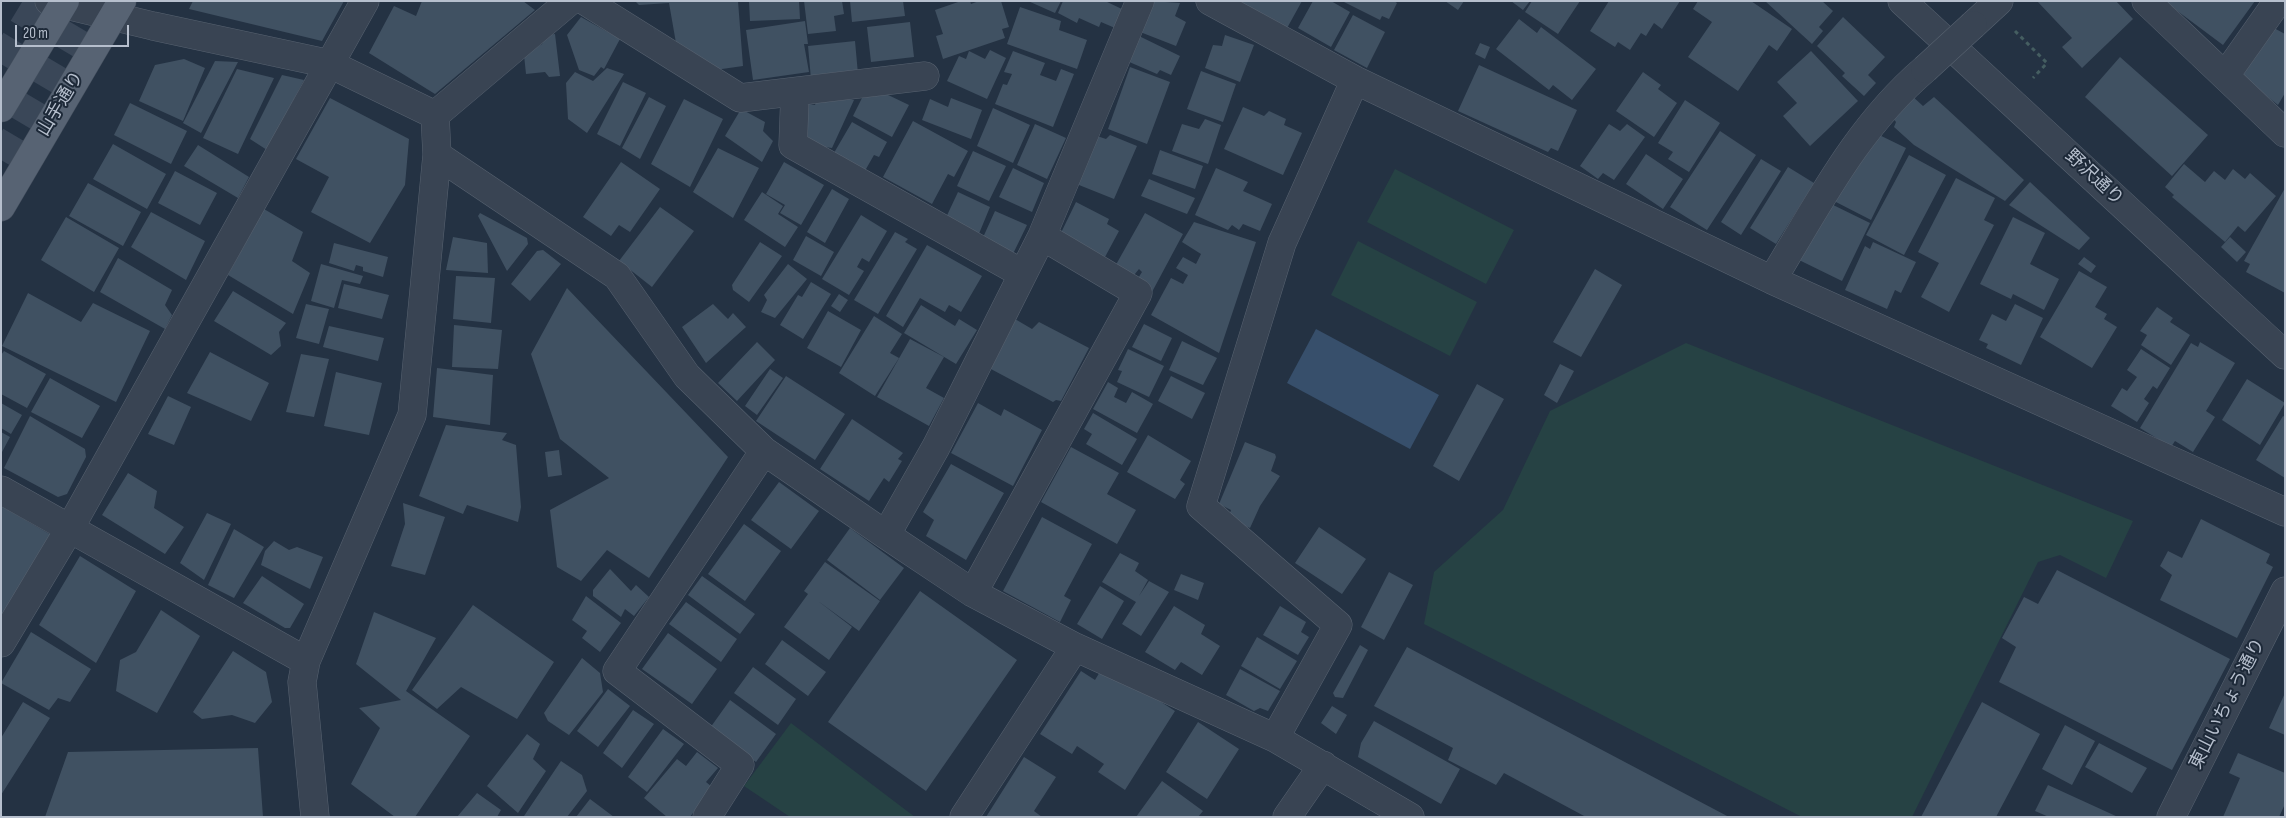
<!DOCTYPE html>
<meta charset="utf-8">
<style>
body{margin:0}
#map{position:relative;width:2286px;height:818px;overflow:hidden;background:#243243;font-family:"Sofia Sans Condensed",sans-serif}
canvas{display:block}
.frame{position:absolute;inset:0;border:2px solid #b6bfcd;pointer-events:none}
.scale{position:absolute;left:15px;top:25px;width:114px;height:22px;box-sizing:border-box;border:2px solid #b6bfcd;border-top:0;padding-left:6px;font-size:15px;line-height:18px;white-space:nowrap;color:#b6bfcd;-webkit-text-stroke:4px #1d2938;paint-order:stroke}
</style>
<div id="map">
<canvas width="2286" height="818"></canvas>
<div class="frame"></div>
<div class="scale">20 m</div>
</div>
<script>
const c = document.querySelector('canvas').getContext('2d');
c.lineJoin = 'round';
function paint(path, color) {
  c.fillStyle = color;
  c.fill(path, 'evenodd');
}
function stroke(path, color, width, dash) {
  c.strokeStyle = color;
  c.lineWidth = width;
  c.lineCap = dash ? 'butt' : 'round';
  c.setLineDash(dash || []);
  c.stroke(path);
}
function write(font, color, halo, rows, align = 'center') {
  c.font = font + ' "Sofia Sans Condensed","Noto Sans JP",sans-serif';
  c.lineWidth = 4;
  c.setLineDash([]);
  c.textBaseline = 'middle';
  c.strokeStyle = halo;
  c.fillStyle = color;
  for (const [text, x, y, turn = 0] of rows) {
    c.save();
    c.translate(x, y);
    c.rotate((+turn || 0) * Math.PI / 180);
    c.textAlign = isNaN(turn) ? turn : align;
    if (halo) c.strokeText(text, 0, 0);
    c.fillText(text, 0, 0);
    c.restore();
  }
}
const green = new Path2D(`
 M 1395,169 L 1514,230 L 1486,284 L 1367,222 Z
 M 1358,241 L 1477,302 L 1450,356 L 1331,295 Z
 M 1686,343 L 2133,521 L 2106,578 L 2060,555 L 2038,562 L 1912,817 L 1802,817 L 1424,624 L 1434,572 L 1503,510 L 1550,411 Z
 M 791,723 L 915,817 L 790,817 L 744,786 Z`);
const water = new Path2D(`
 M 1316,329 L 1439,395 L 1410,449 L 1287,383 Z`);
const building = new Path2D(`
 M 193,1 L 344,1 L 322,41 L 189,9 Z
 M 422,1 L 523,1 L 535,10 L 435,94 L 369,53 L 394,6 L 416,16 Z
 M 635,1 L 738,1 L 743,66 L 715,70 L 676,43 L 669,3 L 639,5 Z
 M 749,1 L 799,1 L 800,19 L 750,21 Z
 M 804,1 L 842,1 L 844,14 L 834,16 L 836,31 L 808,34 Z
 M 850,1 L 903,1 L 905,16 L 852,22 Z
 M 961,1 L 970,1 L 971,4 L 979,1 L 1001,1 L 1009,27 L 1002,29 L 1005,38 L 943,59 L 936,36 L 943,34 L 935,10 Z
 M 1028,1 L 1061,1 L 1055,13 Z
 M 1063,1 L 1105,1 L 1124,10 L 1115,28 L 1101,22 L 1099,27 L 1079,18 L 1077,23 L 1058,13 Z
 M 1151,1 L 1180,3 L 1175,16 L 1186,22 L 1176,46 L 1135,30 Z
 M 1242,1 L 1302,1 L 1286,30 L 1240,5 Z
 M 1313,1 L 1331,1 L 1350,12 L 1331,47 L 1298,28 Z
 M 1342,1 L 1394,1 L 1397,3 L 1389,19 L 1382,16 L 1380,20 Z
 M 1445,1 L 1464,1 L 1458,10 Z
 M 1511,1 L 1530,1 L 1523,10 Z
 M 1532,1 L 1580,1 L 1558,34 L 1525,12 Z
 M 1609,1 L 1680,1 L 1662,29 L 1654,23 L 1646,36 L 1641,33 L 1630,50 L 1618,42 L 1615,47 L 1590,31 Z
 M 1698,1 L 1751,1 L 1792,29 L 1777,51 L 1769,45 L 1738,91 L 1688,57 L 1712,22 L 1693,9 Z
 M 1765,1 L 1822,1 L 1833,11 L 1819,27 L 1823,31 L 1812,44 Z
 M 2037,1 L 2116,1 L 2133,19 L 2082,68 L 2062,47 L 2072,38 Z
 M 2164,1 L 2255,1 L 2223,45 Z
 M 1020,7 L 1061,21 L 1059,30 L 1087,40 L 1077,69 L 1007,44 Z
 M 1353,15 L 1385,32 L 1367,68 L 1334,50 Z
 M 581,17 L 620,39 L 604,69 L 601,67 L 594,76 L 579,70 L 567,35 Z
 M 1843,17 L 1885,57 L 1868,75 L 1876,83 L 1864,96 L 1842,76 L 1845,73 L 1817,46 Z
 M 1519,19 L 1537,33 L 1541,27 L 1596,69 L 1572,100 L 1553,85 L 1549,90 L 1496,49 Z
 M 805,21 L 808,44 L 804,44 L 809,72 L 753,80 L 746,30 Z
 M 910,22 L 914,57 L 871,62 L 867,27 Z
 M 2272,27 L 2285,34 L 2285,93 L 2278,105 L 2242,77 Z
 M 555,34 L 560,76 L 549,77 L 545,72 L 526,74 L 524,55 L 542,44 L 546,35 Z
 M 1225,35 L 1254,45 L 1240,82 L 1205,68 L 1213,45 L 1222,46 Z
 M 1139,36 L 1180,56 L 1171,75 L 1160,70 L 1157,74 L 1127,61 Z
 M 855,41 L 858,74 L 811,79 L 808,46 Z
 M 1480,43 L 1490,47 L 1485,59 L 1475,54 Z
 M 990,50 L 1006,58 L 987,99 L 947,81 L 959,56 L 966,59 L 969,51 L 985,59 Z
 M 1013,51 L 1045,63 L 1040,75 L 1056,81 L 1061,69 L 1074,74 L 1053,127 L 995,104 L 1003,84 L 1007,85 L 1012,74 L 1004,72 Z
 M 1811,51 L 1858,101 L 1810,146 L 1783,116 L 1797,103 L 1777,82 Z
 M 2120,57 L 2208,135 L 2172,176 L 2085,97 Z
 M 184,59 L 205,68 L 183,121 L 139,101 L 155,65 Z
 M 215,61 L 238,62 L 201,133 L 183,123 Z
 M 1479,65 L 1577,110 L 1558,151 L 1551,148 L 1548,152 L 1458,111 Z
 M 1130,67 L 1170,82 L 1147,144 L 1108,129 Z
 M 607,68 L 624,74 L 587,133 L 568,119 L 566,83 L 575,72 L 593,81 Z
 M 237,69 L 274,78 L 238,154 L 203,138 Z
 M 1201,71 L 1236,84 L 1223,122 L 1187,109 Z
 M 1643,72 L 1661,85 L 1658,89 L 1677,103 L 1654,137 L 1616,111 Z
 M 282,75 L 304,80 L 267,150 L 250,139 Z
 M 623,82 L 646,93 L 620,146 L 597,134 Z
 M 884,93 L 909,105 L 892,137 L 853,116 L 862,98 Z
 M 1911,95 L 1923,106 L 1934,97 L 2024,180 L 2005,201 L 1914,145 L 1894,127 L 1896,122 L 1891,116 Z
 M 832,96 L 854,100 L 832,148 L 810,145 L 807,139 L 803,103 L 815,105 L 817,99 Z
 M 649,97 L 666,106 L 640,159 L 622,148 Z
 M 330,98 L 409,139 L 405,185 L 370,243 L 311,212 L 329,177 L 296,159 Z
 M 951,98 L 982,110 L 971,139 L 922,120 L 930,99 L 948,107 Z
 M 684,99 L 723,119 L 690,187 L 651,164 Z
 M 1685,100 L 1720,123 L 1689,172 L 1668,159 L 1673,152 L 1658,143 Z
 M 130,103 L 187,131 L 171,164 L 114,135 Z
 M 1243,107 L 1264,116 L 1269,111 L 1286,119 L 1284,125 L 1302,133 L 1283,175 L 1224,149 Z
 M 993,108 L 1030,125 L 1013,163 L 977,146 Z
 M 741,109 L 765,122 L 763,131 L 773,141 L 762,162 L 725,136 Z
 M 1205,119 L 1221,125 L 1208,164 L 1172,151 L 1182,124 L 1199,129 Z
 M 913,121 L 968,151 L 954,177 L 948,174 L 932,204 L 883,177 Z
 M 852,122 L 887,142 L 879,157 L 874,155 L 862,176 L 831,158 Z
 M 1035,124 L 1066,138 L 1047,179 L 1017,165 Z
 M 1609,124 L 1620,131 L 1627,124 L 1645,137 L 1614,180 L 1603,173 L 1598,179 L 1580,166 Z
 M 1869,130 L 1906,148 L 1871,220 L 1834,201 Z
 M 1720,131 L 1756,155 L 1707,230 L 1670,207 Z
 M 1094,135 L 1106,139 L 1110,135 L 1137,146 L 1114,199 L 1074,183 Z
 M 113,144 L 166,174 L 147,209 L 93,179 Z
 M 198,145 L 249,177 L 238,198 L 184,166 Z
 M 718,148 L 759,168 L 733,218 L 693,192 Z
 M 1160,150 L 1203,166 L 1195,189 L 1152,174 Z
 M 973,151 L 1006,166 L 989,201 L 957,186 Z
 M 1646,154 L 1683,179 L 1663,209 L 1626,184 Z
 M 1909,155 L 1946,175 L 1904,255 L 1866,235 Z
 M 1761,159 L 1781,171 L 1741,235 L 1721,222 Z
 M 621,162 L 660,189 L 630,232 L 619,225 L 611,236 L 583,217 Z
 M 784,162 L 824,185 L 801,225 L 780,213 L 785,205 L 766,194 Z
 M 2184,164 L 2205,182 L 2214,171 L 2225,180 L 2233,169 L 2245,179 L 2250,173 L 2276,196 L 2245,232 L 2238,226 L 2225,242 L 2172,197 L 2174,195 L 2165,187 Z
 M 1788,167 L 1814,183 L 1776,244 L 1750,228 Z
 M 1013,168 L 1044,183 L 1032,212 L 999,197 Z
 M 1216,168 L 1248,182 L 1243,191 L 1272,204 L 1260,231 L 1243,224 L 1239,230 L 1232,225 L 1228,230 L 1195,215 Z
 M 175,171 L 217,193 L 200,225 L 158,203 Z
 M 1956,178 L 1995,198 L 1984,220 L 1994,225 L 1949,312 L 1921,297 L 1939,263 L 1918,252 Z
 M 1149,179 L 1195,198 L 1187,214 L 1141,196 Z
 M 2030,182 L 2090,238 L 2079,250 L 2009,205 Z
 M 88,183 L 141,212 L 123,246 L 69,216 Z
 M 2285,188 L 2285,293 L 2246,272 L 2250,264 L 2244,261 Z
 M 832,189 L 849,199 L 825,243 L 807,232 Z
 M 762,192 L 783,206 L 778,214 L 798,227 L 785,247 L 744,220 Z
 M 958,192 L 990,207 L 976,241 L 942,226 Z
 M 1076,202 L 1109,219 L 1107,224 L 1119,231 L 1105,257 L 1057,241 Z
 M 1827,202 L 1870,223 L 1842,281 L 1799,260 Z
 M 660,207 L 694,231 L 652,287 L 619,261 Z
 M 264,209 L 303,232 L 292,261 L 310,273 L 293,314 L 228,275 Z
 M 995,211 L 1027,225 L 1011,258 L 980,244 Z
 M 151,212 L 205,241 L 186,280 L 131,247 Z
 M 480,213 L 527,238 L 528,244 L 507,271 L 478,216 Z
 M 1145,213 L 1183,234 L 1152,292 L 1135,283 L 1142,272 L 1139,269 L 1130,280 L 1113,270 Z
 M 861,215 L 887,231 L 869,262 L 862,258 L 857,267 L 864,271 L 849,295 L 822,279 Z
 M 66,217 L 119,248 L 94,292 L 41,260 Z
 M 2013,217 L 2045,233 L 2030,264 L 2059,279 L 2044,310 L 2013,294 L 2011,299 L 1980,284 Z
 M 1194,222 L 1256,242 L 1219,353 L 1151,315 L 1171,278 L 1183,284 L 1188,275 L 1176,268 L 1183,257 L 1196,264 L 1201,254 L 1182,242 Z
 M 895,232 L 908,239 L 905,242 L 917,249 L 878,314 L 854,300 Z
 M 806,236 L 834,252 L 821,276 L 793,260 Z
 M 453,237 L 487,243 L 488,273 L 446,270 Z
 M 2230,237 L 2246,252 L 2237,262 L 2221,247 Z
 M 760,242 L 782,256 L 749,302 L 733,290 L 732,285 Z
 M 1873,242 L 1916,262 L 1901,293 L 1895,290 L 1887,309 L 1845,290 L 1865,246 L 1870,249 Z
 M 334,243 L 388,257 L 383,277 L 363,271 L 363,267 L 356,265 L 354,271 L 329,263 Z
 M 927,245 L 982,276 L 961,312 L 949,305 L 945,312 L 920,298 L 903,327 L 886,316 Z
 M 543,250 L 561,264 L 530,301 L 511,284 L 537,251 Z
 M 2084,257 L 2096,266 L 2091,273 L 2078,264 Z
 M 118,258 L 172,290 L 165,305 L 172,315 L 165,329 L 100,292 Z
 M 321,264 L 363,276 L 360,284 L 342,280 L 334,308 L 311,301 Z
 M 788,264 L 807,279 L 775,318 L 761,312 L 767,300 L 764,295 Z
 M 1595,269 L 1622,285 L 1581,357 L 1553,342 Z
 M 2079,271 L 2107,287 L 2095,307 L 2107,314 L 2104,319 L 2117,327 L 2092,368 L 2040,337 Z
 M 456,276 L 495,278 L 491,323 L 453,319 Z
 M 811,282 L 831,294 L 803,339 L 780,325 L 798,295 L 802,297 Z
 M 344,284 L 389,295 L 382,319 L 338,308 Z
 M 567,288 L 728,457 L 649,578 L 607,550 L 581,581 L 557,567 L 550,510 L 609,478 L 560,439 L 531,354 Z
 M 233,291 L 286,323 L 279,332 L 281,346 L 271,355 L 214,321 Z
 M 28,293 L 81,322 L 93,303 L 150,331 L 116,402 L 2,346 Z
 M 839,294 L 848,300 L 840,312 L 831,306 Z
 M 306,304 L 329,309 L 319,344 L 296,338 Z
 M 713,304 L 728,319 L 733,313 L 746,327 L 706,363 L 682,327 Z
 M 2015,304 L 2043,318 L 2021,365 L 1986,348 L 1988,344 L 1979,340 L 1992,314 L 2006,321 Z
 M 921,305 L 955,326 L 959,319 L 977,330 L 956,364 L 904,333 Z
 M 2157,307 L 2173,318 L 2170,322 L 2190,335 L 2171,365 L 2141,345 L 2147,335 L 2140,331 Z
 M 828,311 L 861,330 L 841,367 L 807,348 Z
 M 874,316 L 902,334 L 890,353 L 899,358 L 875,396 L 839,373 Z
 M 1015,319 L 1032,329 L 1039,322 L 1089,348 L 1061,401 L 1056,400 L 1053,402 L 989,368 Z
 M 1144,324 L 1172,338 L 1161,361 L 1132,347 Z
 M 454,325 L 502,330 L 498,369 L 452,367 Z
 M 329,326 L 384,338 L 378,361 L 323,347 Z
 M 910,339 L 944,357 L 926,388 L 944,398 L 929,426 L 877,397 Z
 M 1182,341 L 1217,358 L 1203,385 L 1169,370 Z
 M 757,342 L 775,360 L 737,401 L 718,383 Z
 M 2200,342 L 2235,363 L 2206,411 L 2215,417 L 2193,452 L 2175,441 L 2171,447 L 2140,428 L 2191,343 L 2198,347 Z
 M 1128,349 L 1164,366 L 1149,397 L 1117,382 L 1122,371 L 1118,370 Z
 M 2141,349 L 2170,368 L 2157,389 L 2153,386 L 2144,399 L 2149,403 L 2137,422 L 2111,406 L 2122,388 L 2127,391 L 2137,377 L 2127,370 Z
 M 4,351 L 46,374 L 27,408 L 1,394 L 1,355 Z
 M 210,352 L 269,383 L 251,421 L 187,393 Z
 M 301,354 L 329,359 L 314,417 L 286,412 Z
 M 1560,364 L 1574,371 L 1557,403 L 1544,395 Z
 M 437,368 L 493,375 L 490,425 L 433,417 Z
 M 770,369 L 783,378 L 757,415 L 745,406 Z
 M 336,372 L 382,383 L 369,435 L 324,426 Z
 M 786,376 L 845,414 L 815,460 L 756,421 Z
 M 1171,376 L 1205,393 L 1192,419 L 1158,401 Z
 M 50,378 L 100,406 L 82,438 L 31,412 Z
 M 2247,379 L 2285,403 L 2260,445 L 2222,420 Z
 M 1108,382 L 1118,388 L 1114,397 L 1126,403 L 1132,392 L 1153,404 L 1137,433 L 1093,409 Z
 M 1477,384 L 1504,399 L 1459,481 L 1433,466 Z
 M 168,396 L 191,407 L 174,445 L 148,434 Z
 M 1,403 L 22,415 L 11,434 L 1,428 Z
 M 978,403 L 1001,416 L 1004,409 L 1042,430 L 1013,486 L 951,453 Z
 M 1093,413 L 1137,439 L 1122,465 L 1086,444 L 1092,434 L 1084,429 Z
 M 30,416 L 85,449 L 86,457 L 67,494 L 58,497 L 4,468 Z
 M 2283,416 L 2285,417 L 2285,478 L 2256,460 Z
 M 852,419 L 903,453 L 898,459 L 902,461 L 889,482 L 884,478 L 869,501 L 820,469 Z
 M 446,425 L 507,433 L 502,440 L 516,445 L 521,507 L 518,522 L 467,505 L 463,514 L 419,496 Z
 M 1,432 L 10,437 L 1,454 Z
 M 1148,435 L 1191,461 L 1180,480 L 1185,484 L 1175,499 L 1127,472 Z
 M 1245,442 L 1275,454 L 1276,457 L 1271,471 L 1280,476 L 1260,506 L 1250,528 L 1228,519 L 1231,510 L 1219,504 Z
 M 1071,447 L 1119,473 L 1107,494 L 1136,510 L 1117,544 L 1041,502 Z
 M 559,450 L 562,475 L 548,477 L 545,452 Z
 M 951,464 L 1004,493 L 966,560 L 926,536 L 934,520 L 923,512 Z
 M 128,473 L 157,491 L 154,508 L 184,527 L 165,554 L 102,515 Z
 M 779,482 L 819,511 L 791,549 L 751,520 Z
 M 403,503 L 445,517 L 425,575 L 391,566 L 405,524 Z
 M 1,506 L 53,536 L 1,620 Z
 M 207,513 L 231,524 L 204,580 L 180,563 Z
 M 1042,517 L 1092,544 L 1064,596 L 1071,600 L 1060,622 L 1003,591 Z
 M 2201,519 L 2270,554 L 2266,563 L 2273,567 L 2237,638 L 2160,600 L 2172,575 L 2160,566 L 2168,551 L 2182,558 Z
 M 744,524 L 781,551 L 745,601 L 708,574 Z
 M 1319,527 L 1366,559 L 1342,594 L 1295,563 Z
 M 850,528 L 904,568 L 880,600 L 827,560 Z
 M 234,529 L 264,547 L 234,598 L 208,585 Z
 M 274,541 L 289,550 L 297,547 L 323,557 L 310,589 L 261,565 L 265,551 Z
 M 1120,553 L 1139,563 L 1135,571 L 1148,580 L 1139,596 L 1149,581 L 1169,592 L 1141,636 L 1122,624 L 1136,602 L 1102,582 Z
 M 80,556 L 136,591 L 96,663 L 39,625 Z
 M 825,562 L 880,601 L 859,631 L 818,601 L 852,627 L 829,660 L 784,627 L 808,594 L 804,591 Z
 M 610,569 L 631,591 L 636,585 L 649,597 L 634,616 L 625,609 L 621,617 L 593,596 L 593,590 Z
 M 2057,570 L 2230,659 L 2172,770 L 1999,682 L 2016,647 L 2002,638 L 2024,597 L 2038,604 Z
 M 1389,572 L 1413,585 L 1384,640 L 1361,627 Z
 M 1181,574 L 1204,583 L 1198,600 L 1174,590 Z
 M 262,576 L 304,604 L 290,628 L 285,628 L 243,603 Z
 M 702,576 L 755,614 L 740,634 L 688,595 Z
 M 1100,586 L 1124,601 L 1102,639 L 1077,624 Z
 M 920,591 L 1017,660 L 926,791 L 828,722 Z
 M 586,596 L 621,623 L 600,652 L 582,638 L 587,631 L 572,620 Z
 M 686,602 L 737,639 L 721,662 L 669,624 Z
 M 473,605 L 554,662 L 517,719 L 461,687 L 437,709 L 412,690 Z
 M 1174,606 L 1205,625 L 1201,634 L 1220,646 L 1202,675 L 1181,662 L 1175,670 L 1145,652 Z
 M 1280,606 L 1306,622 L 1301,632 L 1309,637 L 1298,655 L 1263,635 Z
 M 161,610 L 200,636 L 157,713 L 116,691 L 120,660 L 136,652 Z
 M 374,612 L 436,638 L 406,691 L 470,736 L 415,817 L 395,817 L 351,784 L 380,728 L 359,708 L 401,700 L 356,664 Z
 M 31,632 L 91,669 L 70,702 L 58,698 L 49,710 L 1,683 Z
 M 668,633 L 717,669 L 692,704 L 642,669 Z
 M 1257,637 L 1297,661 L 1280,689 L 1241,666 Z
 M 782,640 L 826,672 L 808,696 L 765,664 Z
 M 1360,645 L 1368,650 L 1343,698 L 1335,697 L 1333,693 Z
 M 1407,647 L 1729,817 L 1586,817 L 1504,773 L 1496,785 L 1448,760 L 1453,748 L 1374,706 Z
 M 233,651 L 266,672 L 272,702 L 255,723 L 232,715 L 202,719 L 193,712 Z
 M 582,658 L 600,673 L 603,692 L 569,735 L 548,721 L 544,713 Z
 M 1104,665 L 1175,711 L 1125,790 L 1098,772 L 1104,764 L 1077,746 L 1072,754 L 1040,734 L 1081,671 L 1095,680 Z
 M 753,667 L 796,699 L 778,725 L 734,693 Z
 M 1240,669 L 1280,691 L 1268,711 L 1260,708 L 1254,711 L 1226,695 Z
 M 608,689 L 630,706 L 598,747 L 577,731 Z
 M 2285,693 L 2285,735 L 2269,728 Z
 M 730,700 L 776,734 L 756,762 L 710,728 Z
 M 23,702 L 50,718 L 1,795 L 1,738 Z
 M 1982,702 L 2040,734 L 1996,817 L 1921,817 Z
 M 1332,706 L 1347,715 L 1336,734 L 1321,723 Z
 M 633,710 L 654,724 L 622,768 L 603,753 Z
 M 1374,721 L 1460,769 L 1441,804 L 1358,757 L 1361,743 Z
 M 1198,722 L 1239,749 L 1207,799 L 1166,772 Z
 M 2065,725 L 2095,741 L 2072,785 L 2042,769 Z
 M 663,729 L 684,744 L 647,792 L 628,777 Z
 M 527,734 L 540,744 L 533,759 L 546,771 L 518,813 L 487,786 Z
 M 2099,743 L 2147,768 L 2132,793 L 2085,767 Z
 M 258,748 L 263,817 L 45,817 L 68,752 Z
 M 697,752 L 718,768 L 706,782 L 712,787 L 690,817 L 667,817 L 644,798 L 677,759 L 686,766 Z
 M 2238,753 L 2285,773 L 2285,804 L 2279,817 L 2223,817 L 2240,778 L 2229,773 Z
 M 1024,757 L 1056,777 L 1034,811 L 1042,817 L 986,817 Z
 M 561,761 L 582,775 L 587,791 L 567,817 L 525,817 L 524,816 Z
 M 1162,781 L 1203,811 L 1198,817 L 1136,817 Z
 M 2048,785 L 2118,817 L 2049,817 L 2035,811 Z
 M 477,793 L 501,810 L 497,817 L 457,817 Z
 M 590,799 L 614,817 L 576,817 Z`);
const highwayTunnel = new Path2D(`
 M 1,64 L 39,1
 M 1,160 L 95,1`);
const path = new Path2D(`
 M 2015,31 L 2047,63 L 2033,78`);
const minor = new Path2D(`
 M 49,1 L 153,26 L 330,64 L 435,115
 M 585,1 L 740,98 L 925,76
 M 1210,1 L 1355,80 L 1772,280 L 2285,512
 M 1902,1 L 2285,355
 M 2146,1 L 2285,133
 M 1973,25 L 1999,1
 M 2225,76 L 2278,1
 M 795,92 L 793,145 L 1023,274
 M 435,115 L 570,1
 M 437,155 L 617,276 L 687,376 L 764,451 L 886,535 L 973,593 L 1075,647 L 1275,738 L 1410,817
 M 1772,280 C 1818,205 1857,127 1925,69
 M 1,490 L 306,661
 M 886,535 L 936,447 L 1042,236 L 1140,1
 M 973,593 L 1138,293 L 1042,236
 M 1,643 L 70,528 L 365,1
 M 1275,738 L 1338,625 L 1201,506 L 1282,243 L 1355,80
 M 315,817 L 302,682 L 306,661 L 412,415 L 437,155 L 435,115
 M 707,817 L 740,765 L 617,671 L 764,451
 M 964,817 L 1075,647
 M 1287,817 L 1323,765
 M 2171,817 L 2285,591`);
const major = new Path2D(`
 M 1,108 L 65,1
 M 1,207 L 122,1`);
const minorBridge = new Path2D(`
 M 1925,69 L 1973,25`);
const streetNames = [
 ["山手通り",61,104,-59],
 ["野沢通り",2094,178,43],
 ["東山いちょう通り",2228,704,-63]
];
paint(green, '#264244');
paint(water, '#374f6b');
paint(building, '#405162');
stroke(highwayTunnel, '#3a4758', 28, [28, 14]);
stroke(minor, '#576270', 29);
stroke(major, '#424d5c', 29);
stroke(path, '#455e61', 3, [4, 4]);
stroke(minor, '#394453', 28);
stroke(major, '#576373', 28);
stroke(minorBridge, '#576270', 29, []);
stroke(minorBridge, '#394453', 28);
write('18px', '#b6bfcd', '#1d2938', streetNames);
</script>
